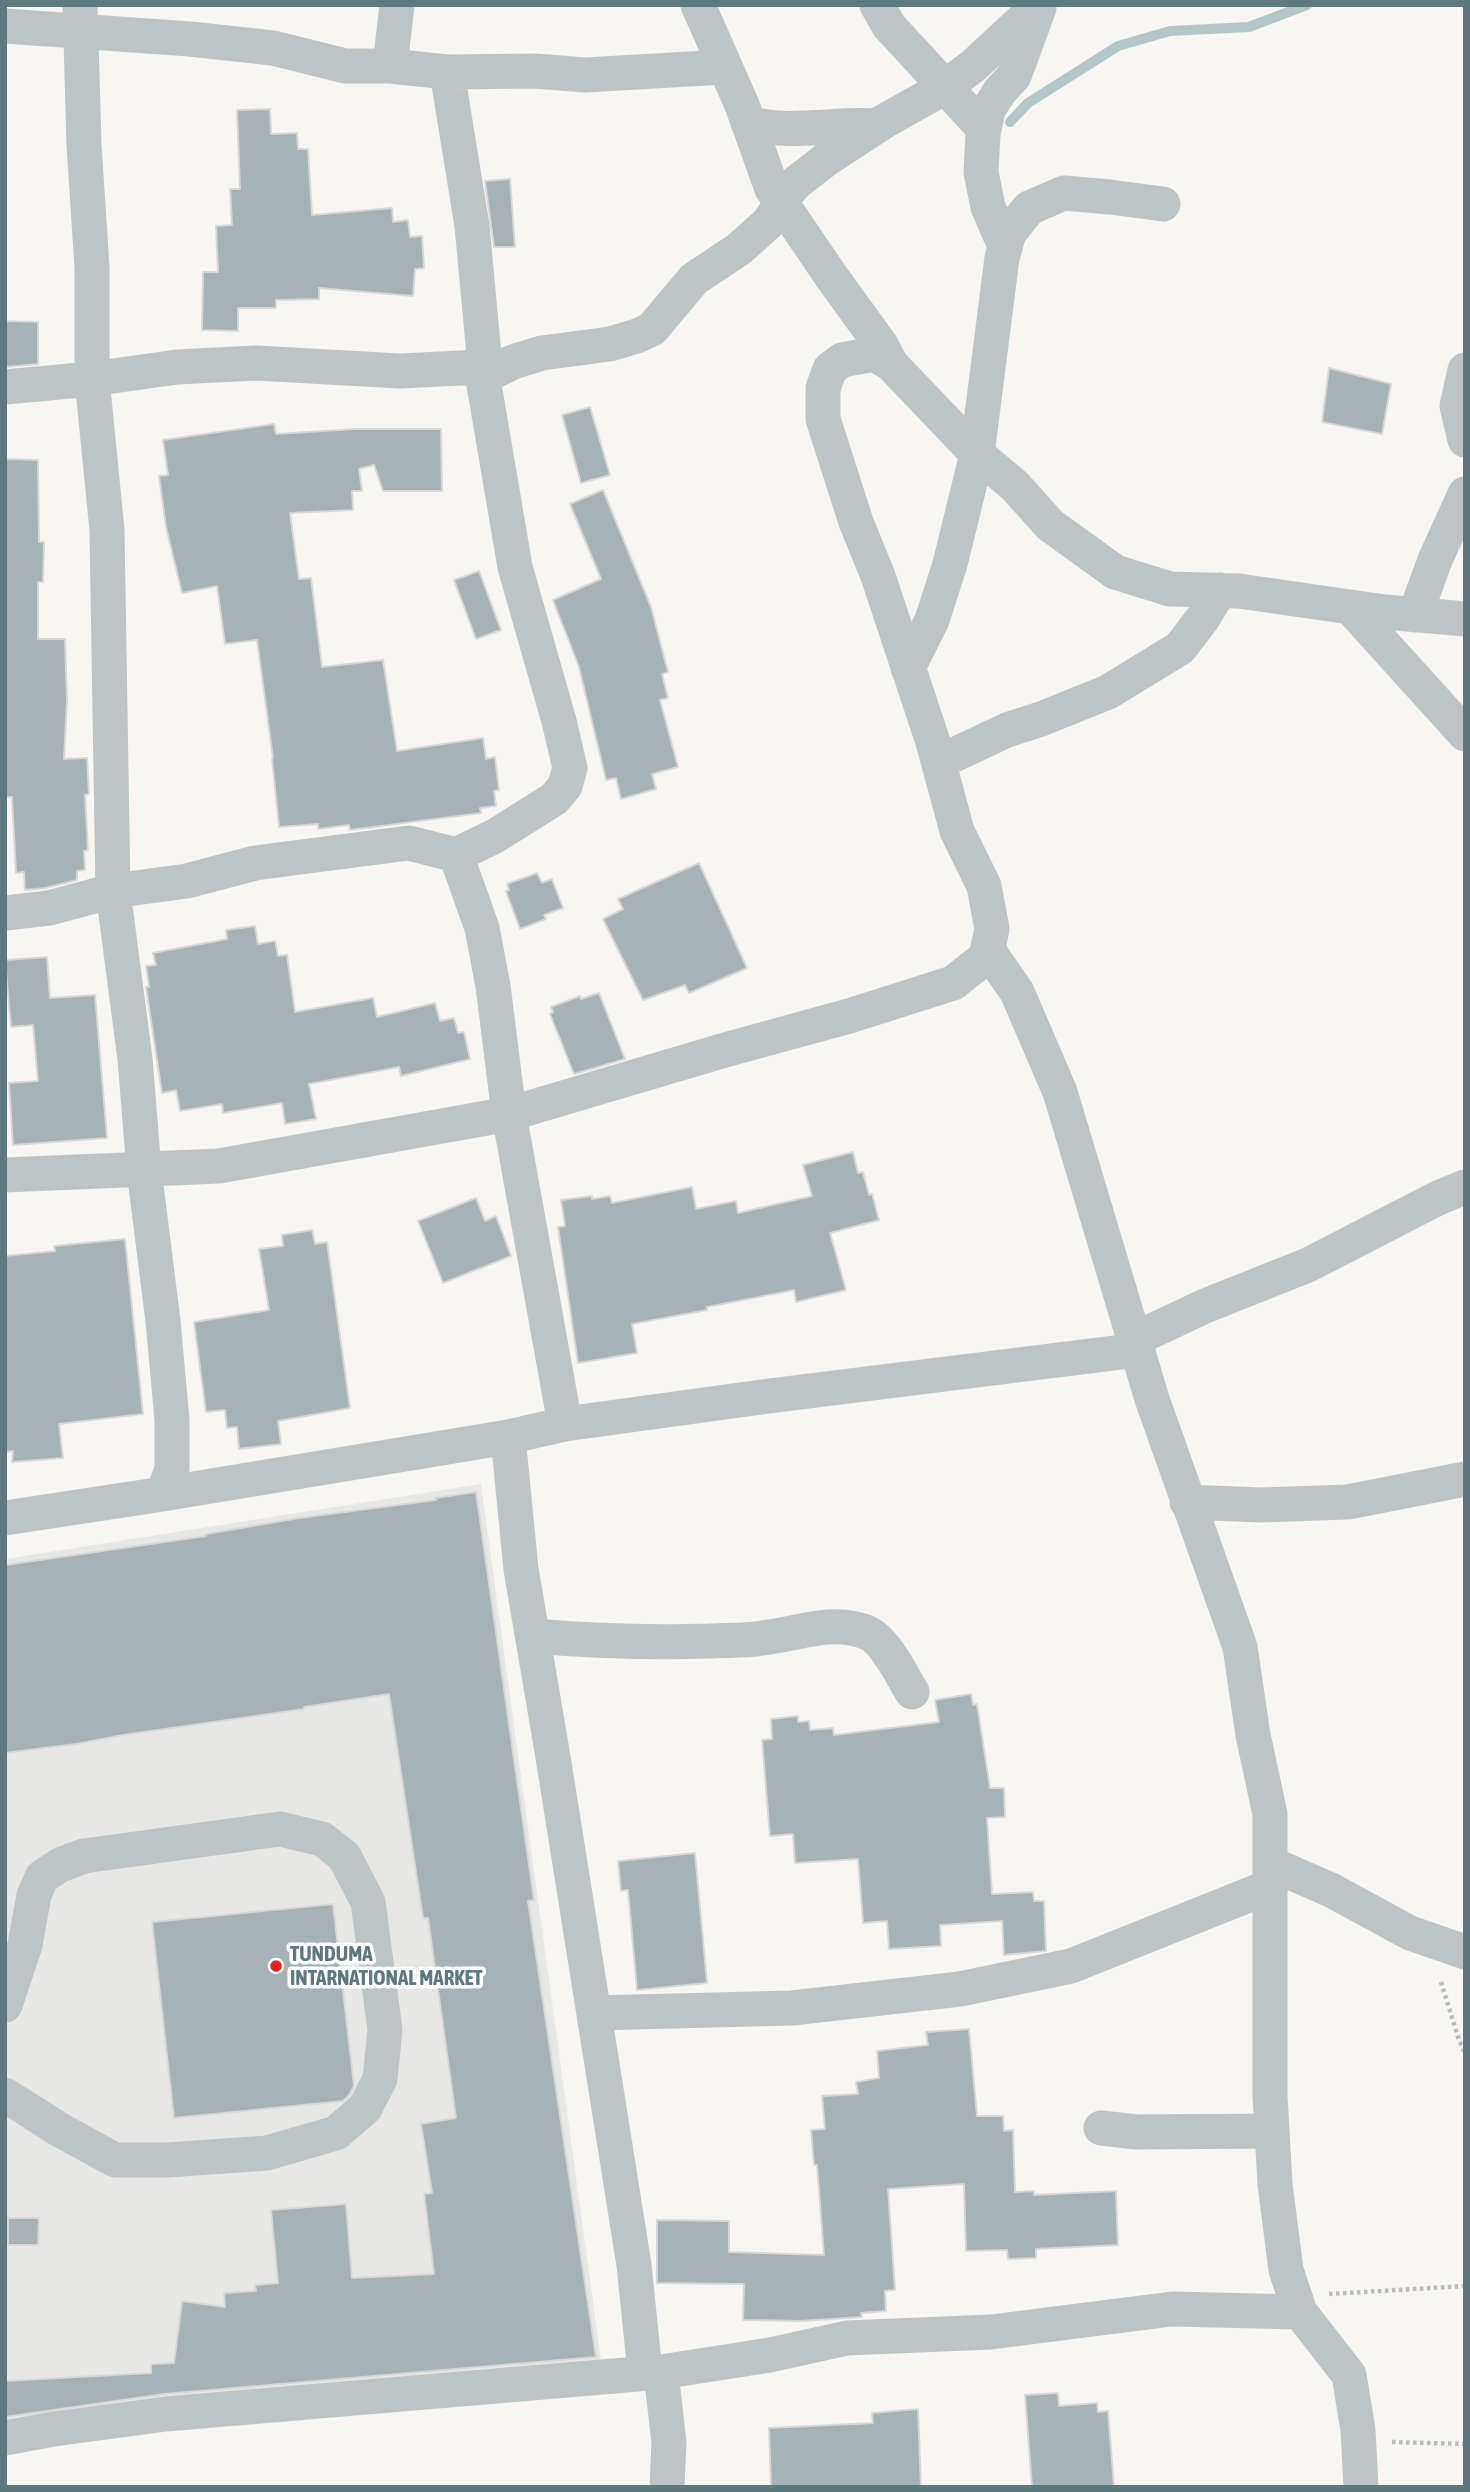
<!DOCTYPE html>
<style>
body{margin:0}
#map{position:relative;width:1470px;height:2492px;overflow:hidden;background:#f7f6f3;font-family:"Asap Condensed",sans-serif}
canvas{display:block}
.frame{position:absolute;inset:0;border:7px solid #60797f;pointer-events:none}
</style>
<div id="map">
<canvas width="1470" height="2492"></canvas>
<div class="frame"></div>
</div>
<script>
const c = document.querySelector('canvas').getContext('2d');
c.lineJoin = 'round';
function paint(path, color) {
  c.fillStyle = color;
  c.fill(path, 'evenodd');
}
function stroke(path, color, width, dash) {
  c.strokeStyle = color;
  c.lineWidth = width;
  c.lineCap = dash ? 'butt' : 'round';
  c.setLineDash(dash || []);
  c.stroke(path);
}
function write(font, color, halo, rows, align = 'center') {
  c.font = font + ' "Asap Condensed",sans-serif';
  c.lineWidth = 7;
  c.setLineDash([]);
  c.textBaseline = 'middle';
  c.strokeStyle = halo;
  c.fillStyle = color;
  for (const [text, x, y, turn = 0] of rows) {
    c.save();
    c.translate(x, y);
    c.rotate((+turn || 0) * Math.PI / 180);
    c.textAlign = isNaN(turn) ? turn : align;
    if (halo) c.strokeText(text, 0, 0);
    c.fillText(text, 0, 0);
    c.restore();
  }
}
const built = new Path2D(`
 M 481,1484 L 603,2374 L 5,2432 L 5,1559 Z`);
const stream = new Path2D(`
 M 1010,122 L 1028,103 L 1118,46 L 1170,31 L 1249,27 L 1307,5`);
const building = new Path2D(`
 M 270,109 L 271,134 L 297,133 L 298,149 L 308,149 L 312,215 L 392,208 L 393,222 L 408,220 L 410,237 L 422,236 L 424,268 L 415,269 L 413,296 L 319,288 L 319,299 L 276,300 L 276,308 L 238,308 L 238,331 L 202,330 L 203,272 L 218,272 L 216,226 L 232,225 L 230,189 L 240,189 L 237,110 Z
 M 510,179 L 515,247 L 494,247 L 485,181 Z
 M 5,321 L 38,322 L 38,364 L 5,367 Z
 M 1329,368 L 1391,384 L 1382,434 L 1322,422 Z
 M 590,407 L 610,475 L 581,483 L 562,415 Z
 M 274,424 L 276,434 L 354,429 L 441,429 L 442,491 L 383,491 L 374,465 L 359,469 L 362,491 L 352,491 L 353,510 L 290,513 L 299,579 L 311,578 L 322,667 L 383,660 L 397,751 L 483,738 L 486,759 L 495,757 L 499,790 L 494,791 L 496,806 L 480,808 L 481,813 L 350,830 L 349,825 L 318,829 L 318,824 L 279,827 L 272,758 L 273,758 L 257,640 L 225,644 L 217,586 L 182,593 L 166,527 L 159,476 L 168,475 L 163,440 Z
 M 5,459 L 38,460 L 39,542 L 44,542 L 43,582 L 38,582 L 38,639 L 65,639 L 67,700 L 64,759 L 87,758 L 89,794 L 85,795 L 88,850 L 84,851 L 85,870 L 77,871 L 77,880 L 45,888 L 25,890 L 24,872 L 16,873 L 12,797 L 5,797 Z
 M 603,490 L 651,607 L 668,672 L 662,674 L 668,698 L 660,700 L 678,767 L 652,774 L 656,789 L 621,799 L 616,778 L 606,780 L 579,667 L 553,600 L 601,579 L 570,504 Z
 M 479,571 L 501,630 L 476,639 L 454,580 Z
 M 699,863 L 747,968 L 689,993 L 685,985 L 643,1000 L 603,919 L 623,909 L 618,899 Z
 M 537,873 L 542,883 L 552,879 L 563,908 L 544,915 L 546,919 L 520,929 L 506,891 L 509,890 L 507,884 Z
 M 255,926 L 258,944 L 275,941 L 278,956 L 287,955 L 295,1012 L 373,998 L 377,1017 L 435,1003 L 440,1021 L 454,1018 L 458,1033 L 464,1032 L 470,1059 L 401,1076 L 399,1067 L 309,1084 L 316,1119 L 285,1124 L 282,1103 L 223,1113 L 222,1104 L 180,1111 L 176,1090 L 162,1093 L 146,987 L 149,987 L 146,966 L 156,965 L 153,953 L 227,939 L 226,930 Z
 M 47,957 L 50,998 L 95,995 L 107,1138 L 13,1145 L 9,1083 L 38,1081 L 33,1025 L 11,1027 L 5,960 Z
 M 599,993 L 625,1059 L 574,1074 L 550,1014 L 553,1012 L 551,1007 L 580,996 L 581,999 Z
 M 853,1152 L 858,1173 L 863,1172 L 869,1195 L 872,1194 L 879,1220 L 830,1233 L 846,1290 L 796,1302 L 794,1290 L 707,1307 L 707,1310 L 632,1324 L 637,1353 L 578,1363 L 558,1227 L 565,1226 L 561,1200 L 592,1196 L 592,1199 L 610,1196 L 612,1203 L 692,1187 L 696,1209 L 736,1201 L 738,1213 L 812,1196 L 803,1165 Z
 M 476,1198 L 485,1221 L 496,1216 L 511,1256 L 443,1283 L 418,1221 Z
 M 312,1230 L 315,1244 L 327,1242 L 350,1408 L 278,1421 L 281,1444 L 239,1449 L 237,1427 L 227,1428 L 225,1410 L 206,1412 L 194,1322 L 269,1310 L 259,1249 L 283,1246 L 282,1235 Z
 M 125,1239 L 143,1414 L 59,1424 L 63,1458 L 12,1462 L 13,1451 L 5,1452 L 5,1256 L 55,1251 L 54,1246 Z
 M 476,1492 L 534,1900 L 528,1901 L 596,2357 L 164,2394 L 5,2417 L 5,2381 L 151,2373 L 151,2364 L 174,2363 L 182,2301 L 225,2307 L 224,2293 L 256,2291 L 255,2285 L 278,2283 L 271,2210 L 346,2204 L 352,2278 L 434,2274 L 424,2194 L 432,2193 L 421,2124 L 456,2118 L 428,1918 L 423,1918 L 389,1694 L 304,1707 L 304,1709 L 123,1735 L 76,1744 L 5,1753 L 5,1565 L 206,1536 L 206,1534 L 299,1518 L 436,1500 L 435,1498 Z
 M 971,1694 L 973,1705 L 977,1704 L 990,1788 L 1004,1788 L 1005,1817 L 987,1818 L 992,1894 L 1033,1892 L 1034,1901 L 1044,1901 L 1046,1951 L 1004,1955 L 1002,1921 L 940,1925 L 941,1946 L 889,1949 L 887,1921 L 863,1923 L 858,1859 L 795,1863 L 793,1834 L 770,1836 L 762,1740 L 772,1739 L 771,1719 L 798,1716 L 798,1722 L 809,1721 L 810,1730 L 833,1728 L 834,1735 L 939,1722 L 935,1700 Z
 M 695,1853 L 707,1983 L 637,1990 L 628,1890 L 621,1891 L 618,1861 Z
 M 333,1904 L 354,2086 L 349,2095 L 343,2101 L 174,2118 L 152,1922 Z
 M 969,2029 L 977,2116 L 1003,2116 L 1004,2131 L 1013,2130 L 1015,2192 L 1034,2191 L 1034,2195 L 1116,2191 L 1118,2245 L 1036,2249 L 1036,2258 L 1008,2259 L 1007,2250 L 966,2251 L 964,2184 L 888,2189 L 895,2290 L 885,2291 L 886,2311 L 861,2313 L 862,2317 L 801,2321 L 743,2320 L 744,2284 L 657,2283 L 657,2220 L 729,2221 L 729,2252 L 824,2255 L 817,2165 L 814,2165 L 811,2130 L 825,2129 L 822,2096 L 858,2094 L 856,2082 L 879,2078 L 877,2051 L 928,2045 L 926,2032 Z
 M 8,2218 L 39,2218 L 38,2245 L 8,2245 Z
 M 1058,2393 L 1059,2406 L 1097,2403 L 1098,2412 L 1108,2411 L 1114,2487 L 1032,2487 L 1025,2395 Z
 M 918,2409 L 921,2487 L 771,2487 L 769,2428 L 873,2423 L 872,2413 Z`);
const path = new Path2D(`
 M 1441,1982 L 1459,2040 L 1465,2053
 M 1329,2294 L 1465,2286
 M 1392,2442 L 1465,2444`);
const minor = new Path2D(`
 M 80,5 L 84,145 L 92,267 L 92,379 L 107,530 L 113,891 L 135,1059 L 144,1170 L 163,1321 L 172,1420 L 172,1469 L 163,1494
 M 698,5 L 742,105 L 772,189 L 831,276 L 881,345 L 891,364
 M 877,5 L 889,26 L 984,129
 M 5,26 L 190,39 L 273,48 L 345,66 L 390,66 L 447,72 L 535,71 L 585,75 L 724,67
 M 390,66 L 397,5
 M 447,72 L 472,226 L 484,355 L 481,367 L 515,567 L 559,721 L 570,768 L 565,786 L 554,799 L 495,836 L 456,855
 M 748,123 C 791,135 833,123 877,126
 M 780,200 L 797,182 L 828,158 L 883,122 L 945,87 L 973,66 L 1039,5
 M 1005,246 L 988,207 L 981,172 L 983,134 L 988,110 L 1000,91 L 1014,76 L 1039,8
 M 1465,370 L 1457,406 L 1465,440
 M 483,377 L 513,362 L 542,353 L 610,344 L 637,336 L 652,329 L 694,279 L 739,249 L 768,223 L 782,203
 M 5,387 L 92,379 L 177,367 L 256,363 L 400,371 L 481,367
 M 1350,607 L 1465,734
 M 1415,615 L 1435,560 L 1465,494
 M 908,668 L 932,620 L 950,564 L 977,454 L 1002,258 L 1009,233 L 1029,208 L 1064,193 L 1110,197 L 1163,204
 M 939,762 L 1007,730 L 1041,719 L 1108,692 L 1180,648 L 1203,618 L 1220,590
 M 5,913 L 49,908 L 113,891 L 187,881 L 255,863 L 378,847 L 409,843 L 456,855 L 482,928 L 493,986 L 509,1114 L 565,1424
 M 988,950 L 1017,992 L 1060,1092 L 1152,1399 L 1240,1647 L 1253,1735 L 1270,1814 L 1270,2096 L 1275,2184 L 1286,2270 L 1300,2312 L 1349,2375 L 1358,2430 L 1361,2487
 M 5,1175 L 219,1166 L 509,1114 L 725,1050 L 849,1016 L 953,983 L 986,957 L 992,929 L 984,886 L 957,831 L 933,742 L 878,576 L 856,522 L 823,419 L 823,388 L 830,369 L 842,360 L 874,354 L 891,364 L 977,454 L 1015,486 L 1050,525 L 1115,572 L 1170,589 L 1239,591 L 1385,612 L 1465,619
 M 1135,1339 L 1205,1306 L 1308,1265 L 1438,1198 L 1465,1187
 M 508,1437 L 521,1569 L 553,1757 L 634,2265 L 645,2372
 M 1187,1502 L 1261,1505 L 1348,1502 L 1465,1479
 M 5,1518 L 163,1494 L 508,1437 L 565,1424 L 769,1396 L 1138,1350
 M 533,1636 C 592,1641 650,1643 710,1641 C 727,1640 746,1641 763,1638 C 799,1634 833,1618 868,1633 C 886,1641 902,1676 912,1692
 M 1271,1864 L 1331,1890 L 1410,1933 L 1465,1952
 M 5,2005 L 25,1945 L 34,1895 L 42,1877 L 60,1865 L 84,1856 L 280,1829 L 322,1839 L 344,1856 L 368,1902 L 385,2030 L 380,2079 L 365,2108 L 336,2133 L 267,2153 L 168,2160 L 115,2160 L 60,2130 L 5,2095
 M 594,2013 L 792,2008 L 960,1989 L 1071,1966 L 1271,1886
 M 1101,2128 L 1137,2132 L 1272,2131
 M 661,2372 L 669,2443 L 667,2487
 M 5,2438 L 54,2429 L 166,2414 L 661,2372 L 770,2355 L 847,2338 L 991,2332 L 1172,2309 L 1300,2312`);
const markers = [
 [276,1966,7,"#eb211e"]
];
const poiNames = [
 ["TUNDUMA",290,1954],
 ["INTARNATIONAL MARKET",290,1978]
];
paint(built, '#e7e8e6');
stroke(stream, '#b4c6c7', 10);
paint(building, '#a6b2b5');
stroke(building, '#d8d7d5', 2);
stroke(path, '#b7bcbe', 4.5, [3.5, 3.5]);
stroke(minor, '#bdc4c6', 35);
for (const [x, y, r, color] of markers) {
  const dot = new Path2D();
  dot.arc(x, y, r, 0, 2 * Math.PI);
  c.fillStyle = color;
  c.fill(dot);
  stroke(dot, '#fff', 2.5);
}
write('bold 21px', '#60797f', '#fff', poiNames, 'left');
</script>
